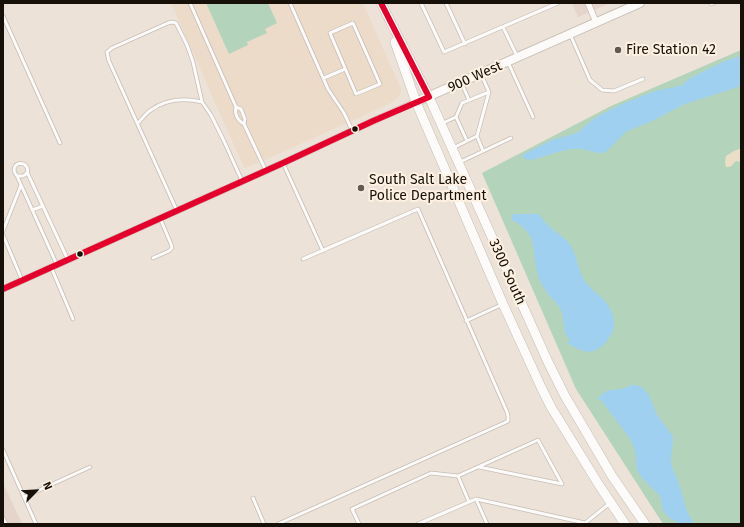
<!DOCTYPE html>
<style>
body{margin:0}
#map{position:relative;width:744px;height:527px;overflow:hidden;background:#ece2d8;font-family:"Fira Sans",sans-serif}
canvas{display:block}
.frame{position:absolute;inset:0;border:4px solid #161009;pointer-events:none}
.north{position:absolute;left:16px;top:471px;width:40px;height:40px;-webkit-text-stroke:3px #fff1e2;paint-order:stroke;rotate:66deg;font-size:11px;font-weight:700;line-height:16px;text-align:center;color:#161009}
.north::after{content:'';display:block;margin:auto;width:14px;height:18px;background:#161009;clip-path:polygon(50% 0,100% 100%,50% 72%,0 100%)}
</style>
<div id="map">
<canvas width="744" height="527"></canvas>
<div class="frame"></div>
<div class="north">N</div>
</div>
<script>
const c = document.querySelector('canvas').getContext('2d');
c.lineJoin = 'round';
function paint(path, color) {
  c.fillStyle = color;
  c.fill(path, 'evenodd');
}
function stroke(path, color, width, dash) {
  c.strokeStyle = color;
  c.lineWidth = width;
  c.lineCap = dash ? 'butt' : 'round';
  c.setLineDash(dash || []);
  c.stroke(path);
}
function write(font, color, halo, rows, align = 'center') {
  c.font = font + ' "Fira Sans",sans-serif';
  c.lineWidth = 4;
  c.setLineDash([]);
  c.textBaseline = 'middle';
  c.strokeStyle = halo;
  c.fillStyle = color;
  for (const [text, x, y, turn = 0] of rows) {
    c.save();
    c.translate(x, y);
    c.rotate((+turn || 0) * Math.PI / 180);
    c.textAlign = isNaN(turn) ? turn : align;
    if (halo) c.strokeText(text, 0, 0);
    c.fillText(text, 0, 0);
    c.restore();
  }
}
const industrial = new Path2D(`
 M 572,3 L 610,3 L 578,17 Z
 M 3,483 L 22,524 L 3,524 Z`);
const built = new Path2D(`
 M 171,3 L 363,3 L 401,89 L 400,95 L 391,103 L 256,164 L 244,168 Z`);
const green = new Path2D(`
 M 206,3 L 268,3 L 277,23 L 265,29 L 267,33 L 247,42 L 248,45 L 229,54 Z
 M 741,50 L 741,524 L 663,524 L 576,389 L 482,173 L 611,106 Z`);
const sand = new Path2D(`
 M 739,149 L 741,149 L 741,162 L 736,161 C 733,164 731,168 726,167 L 725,163 L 726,156 L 734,151 Z`);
const water = new Path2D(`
 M 741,56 L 741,86 L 685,104 L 650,122 L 630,130 L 626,132 L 606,152 C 598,155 590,150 581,149 C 566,147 546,157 531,160 L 525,159 L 522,155 L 552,140 L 577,133 L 581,130 L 592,120 L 600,115 L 622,104 L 655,91 L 675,87 L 682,85 L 690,78 L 725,61 Z
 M 513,214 L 539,214 C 543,219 546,224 551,228 C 558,234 566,238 571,246 C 578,258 578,272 586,283 C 591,289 598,294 604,300 C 613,310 619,326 609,338 C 606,343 601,348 596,350 C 586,355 576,348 567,343 L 570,340 C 569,338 567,337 566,335 C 563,330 564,316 561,310 C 558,303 548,296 544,288 C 534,274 536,256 532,240 C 529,232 519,222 511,220 Z
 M 632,385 L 635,385 L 642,387 L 649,395 L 657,415 L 672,435 L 673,441 L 671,458 L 672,467 L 678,481 L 687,511 L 694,524 L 679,524 L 675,521 L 671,519 L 667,515 L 663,510 L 660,496 L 643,479 L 637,470 L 635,451 L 631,440 L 601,400 L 597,399 L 605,392 L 610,390 L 622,389 Z`);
const service = new Path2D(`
 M 190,3 L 236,107 C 234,114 238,121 244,124 L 266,171
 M 290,3 L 328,89 L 344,113 L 352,130
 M 421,3 L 444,52 L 558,3
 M 446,3 L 465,44
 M 711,3 L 711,4 L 714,3
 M 3,16 L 60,143
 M 353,23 L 380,84 L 356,94 L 330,33 Z
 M 503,27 L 517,56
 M 570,34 L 590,80 L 602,90 L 614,91 L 643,79
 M 508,62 L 533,117
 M 481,74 L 489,92 L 477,136 L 483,151
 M 324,78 L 345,69
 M 462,84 L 469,100
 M 236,107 L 241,109 L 245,119 L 244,124
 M 456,117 L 467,141
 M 138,123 C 142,119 146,113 151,110 C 166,99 185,98 202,102
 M 443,123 L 456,117 L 462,103 L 489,92
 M 453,148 L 477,136
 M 460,162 L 511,138
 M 283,163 L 323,251
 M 27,172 L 68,260
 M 17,176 L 23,176 C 29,173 29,168 24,164 C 15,162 11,169 17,176 L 57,265
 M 32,210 L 43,206
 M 177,211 L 109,61 L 107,52 L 112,48 L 168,23 L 172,22 L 176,23 L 187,45 L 193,62 L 202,102 L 211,115 L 224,141 L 242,181
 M 3,231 L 21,185
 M 3,235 L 22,280
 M 153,258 L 169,251 L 172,248 L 171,244 L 160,218
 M 51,267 L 73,319
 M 466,321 L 501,305
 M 3,450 L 36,524
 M 458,476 L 469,502
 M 24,497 L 90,467
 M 253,498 L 264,524
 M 476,499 L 585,523 L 586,524
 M 3,518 L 6,524
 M 278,524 L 504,423 L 508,421 L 508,416 L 507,412 L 418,209 L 303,259
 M 359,524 L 352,509 L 431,473 L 458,476 L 538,440 L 562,484 L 479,467
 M 418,524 L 476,499 L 487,524
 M 584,524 L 610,503`);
const minor = new Path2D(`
 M 588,3 L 596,22
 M 3,289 L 283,163 L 373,121 L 416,102`);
const secondary = new Path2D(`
 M 416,102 L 640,3`);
const primary = new Path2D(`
 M 381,3 L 429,97 L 548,362 L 565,396 L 612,476 L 645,524
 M 395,42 L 416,102 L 503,304 L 541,387 L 551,407 L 599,485 L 625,524`);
const bus1 = new Path2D(`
 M 3,289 L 283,163 L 373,121 L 429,97 L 381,3`);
const markers = [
 [618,50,4,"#615a51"],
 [355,129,3.5,"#161009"],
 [361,188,4,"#615a51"],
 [80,254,3.5,"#161009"]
];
const poiNames = [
 ["Fire Station 42",626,50],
 ["South Salt Lake",369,180],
 ["Police Department",369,196]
];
const streetNames = [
 ["900 West",475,77,-24],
 ["3300 South",507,272,66]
];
paint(industrial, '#e4d4c9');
paint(built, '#ecdbc9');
paint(green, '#b3d4bb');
paint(sand, '#e9dfc6');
paint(water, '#9fd0f0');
stroke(service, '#c6beb6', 4.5);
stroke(minor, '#c6beb6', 7);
stroke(secondary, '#c6beb6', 10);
stroke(primary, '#c6beb6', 10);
stroke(service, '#fcfbf9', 3);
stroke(minor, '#fcfbf9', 5.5);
stroke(secondary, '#fcfbf9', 8);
stroke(primary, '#fcfbf9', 9);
stroke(bus1, '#e4002b', 6);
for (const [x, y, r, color] of markers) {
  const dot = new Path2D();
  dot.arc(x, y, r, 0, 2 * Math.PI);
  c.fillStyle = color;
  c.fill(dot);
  stroke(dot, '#fff1e2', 1.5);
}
write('14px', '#161009', '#fff1e2', poiNames, 'left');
write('14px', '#161009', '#fff1e2', streetNames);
</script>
